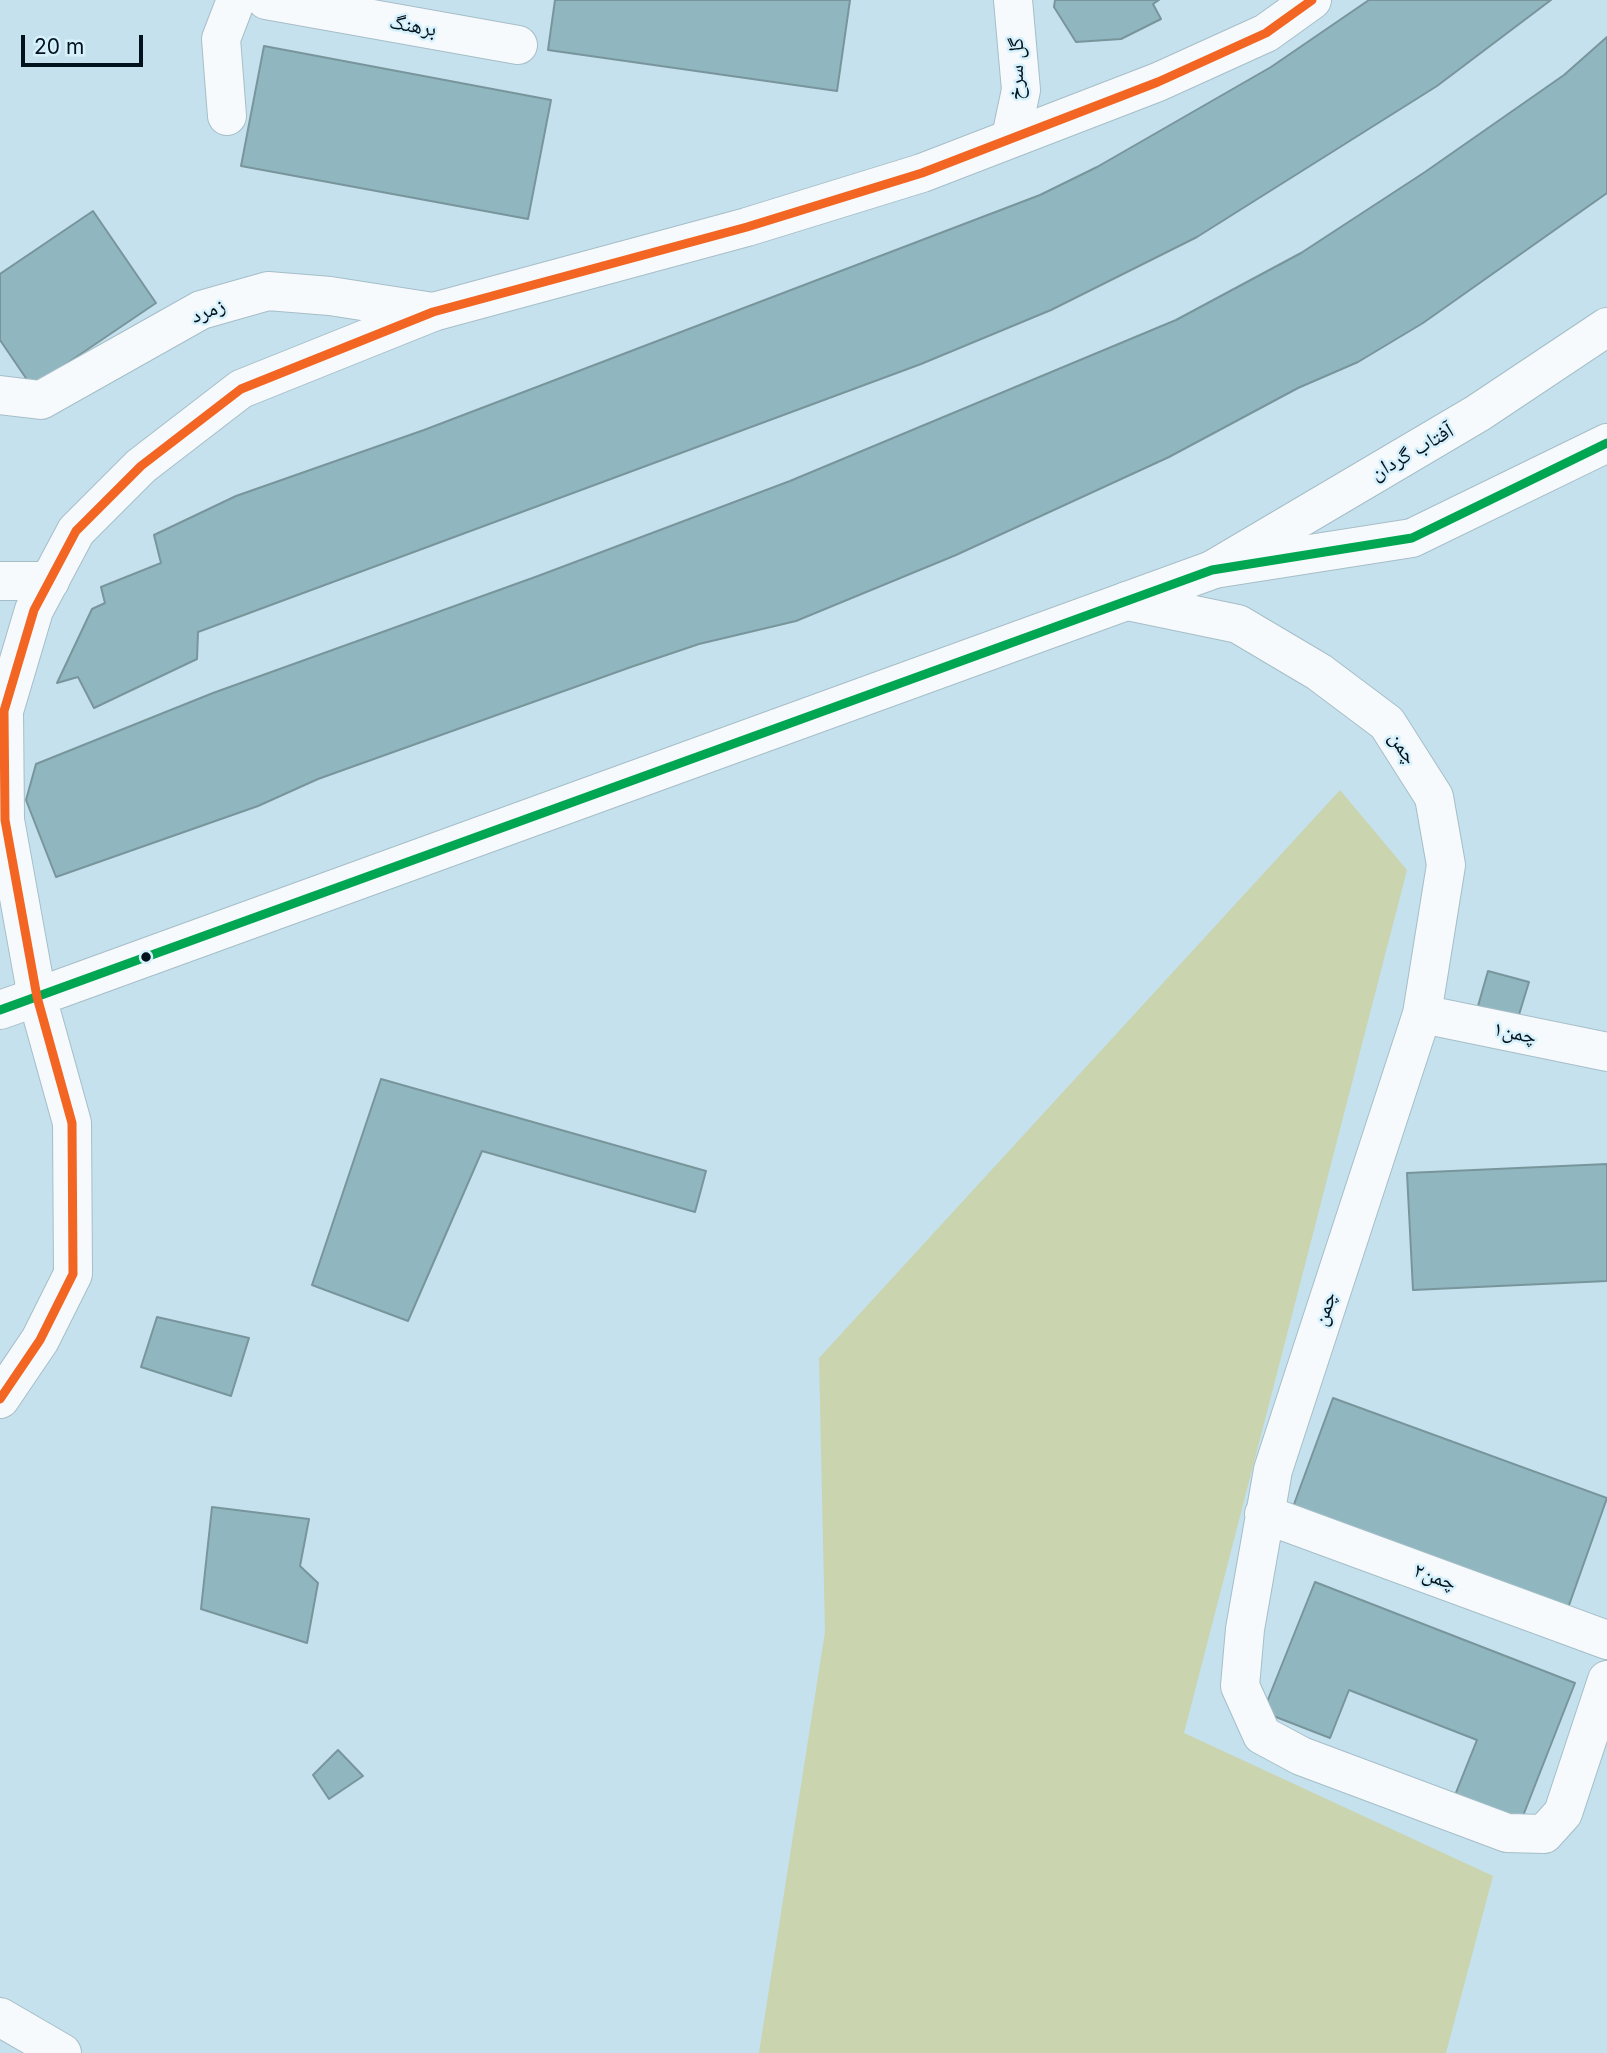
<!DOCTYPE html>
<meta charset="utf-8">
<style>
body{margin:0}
#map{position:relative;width:1607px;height:2053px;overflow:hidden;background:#c5e1ed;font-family:Inter,sans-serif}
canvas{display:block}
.scale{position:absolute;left:21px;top:35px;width:122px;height:32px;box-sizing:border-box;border:4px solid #00131d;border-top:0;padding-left:9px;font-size:21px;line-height:24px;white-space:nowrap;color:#00131d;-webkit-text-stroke:5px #d7f1fc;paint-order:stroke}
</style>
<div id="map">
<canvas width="1607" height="2053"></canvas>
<div class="scale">20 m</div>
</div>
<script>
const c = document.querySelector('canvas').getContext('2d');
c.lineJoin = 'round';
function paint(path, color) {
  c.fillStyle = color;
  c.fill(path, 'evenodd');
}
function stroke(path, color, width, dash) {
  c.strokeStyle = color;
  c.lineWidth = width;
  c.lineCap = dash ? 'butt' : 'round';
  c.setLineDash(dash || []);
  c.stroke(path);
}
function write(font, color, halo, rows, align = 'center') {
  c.font = font + ' Inter,"Noto Naskh Arabic",sans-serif';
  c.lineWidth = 5;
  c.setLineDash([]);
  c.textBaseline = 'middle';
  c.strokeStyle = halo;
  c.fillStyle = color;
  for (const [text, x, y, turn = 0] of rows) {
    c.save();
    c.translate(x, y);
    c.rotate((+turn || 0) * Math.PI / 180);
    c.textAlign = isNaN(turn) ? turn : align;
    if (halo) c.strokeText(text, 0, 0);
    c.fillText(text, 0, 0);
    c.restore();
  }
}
const green = new Path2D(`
 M 1340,790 L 1407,870 L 1184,1733 L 1493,1876 L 1446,2053 L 759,2053 L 825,1632 L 819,1358 Z`);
const building = new Path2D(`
 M 555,0 L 850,0 L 837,91 L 548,50 Z
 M 1055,0 L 1159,0 L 1153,4 L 1161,19 L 1121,39 L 1076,42 L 1054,7 Z
 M 1369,0 L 1551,0 L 1437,86 L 1197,237 L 1051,310 L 921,364 L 198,632 L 197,659 L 94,708 L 78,677 L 57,683 L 92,609 L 105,603 L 101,587 L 161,563 L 154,535 L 236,496 L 424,430 L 1040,195 L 1097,167 L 1271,67 Z
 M 1607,37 L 1607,193 L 1423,323 L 1358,362 L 1298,388 L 1169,457 L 956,555 L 796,621 L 699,644 L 631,667 L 318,779 L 258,806 L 56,877 L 26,800 L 36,764 L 213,693 L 538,576 L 790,481 L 1176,320 L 1301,253 L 1425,172 L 1564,75 Z
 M 264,46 L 551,100 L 528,219 L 241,166 Z
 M 93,211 L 156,303 L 32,387 L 0,340 L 0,274 Z
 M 1488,971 L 1529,982 L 1518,1018 L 1478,1006 Z
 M 381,1079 L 706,1171 L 695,1212 L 482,1151 L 408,1321 L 312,1285 Z
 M 1607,1164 L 1607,1281 L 1413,1290 L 1407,1173 Z
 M 157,1317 L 249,1338 L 231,1396 L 141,1367 Z
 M 1333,1398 L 1607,1498 L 1568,1608 L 1293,1507 Z
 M 212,1507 L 309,1519 L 300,1566 L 318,1583 L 307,1643 L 201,1609 Z
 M 1315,1582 L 1575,1683 L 1521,1821 L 1455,1795 L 1477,1740 L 1349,1690 L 1330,1738 L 1263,1712 Z
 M 338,1750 L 363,1776 L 329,1799 L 313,1775 Z`);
const street = new Path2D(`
 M 266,0 L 518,45
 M 227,116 L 221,39 L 236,0
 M 1011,137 L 1021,90 L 1013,0
 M 0,395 L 41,400 L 201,310 L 268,291 L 330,296 L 433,312
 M 1214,569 L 1412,538 L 1607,443
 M 0,581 L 50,581
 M 1127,601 L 1238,624 L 1319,672 L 1387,723 L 1434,797 L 1446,865 L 1422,1014 L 1273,1470 L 1245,1629 L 1240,1686 L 1262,1735 L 1301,1756 L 1507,1833 L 1544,1834 L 1563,1813 L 1607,1680
 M 0,1010 L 37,997
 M 1422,1014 L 1607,1052
 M 1264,1514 L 1607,1640
 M 0,2017 L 62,2053`);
const secondary = new Path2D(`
 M 37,997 L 1212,570 L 1478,413 L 1607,327
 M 0,1399 L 40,1340 L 73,1274 L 72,1123 L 37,997 L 5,820 L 4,711 L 34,610 L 76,531 L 141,466 L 241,389 L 433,312 L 747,227 L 922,173 L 1158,82 L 1266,33 L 1312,0`);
const bus1 = new Path2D(`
 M 0,1010 L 1212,570 L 1412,538 L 1607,443`);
const bus2 = new Path2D(`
 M 0,1399 L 40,1340 L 73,1274 L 72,1123 L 37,997 L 5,820 L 4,711 L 34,610 L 76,531 L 141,466 L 241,389 L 433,312 L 747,227 L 922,173 L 1158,82 L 1266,33 L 1312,0`);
const markers = [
 [146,957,6,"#00131d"]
];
const streetNames = [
 ["برهنگ",413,26,10],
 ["گل سرخ",1017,69,-90],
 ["زمرد",208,311,-21],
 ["آفتاب گردان",1412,452,-30],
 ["چمن",1403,748,58],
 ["چمن۱",1515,1033,12],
 ["چمن",1325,1309,-72],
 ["چمن۲",1435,1577,20]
];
paint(green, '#cad4ae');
paint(building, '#90b7bf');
stroke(building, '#79959c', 2);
stroke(street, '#a6bec8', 40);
stroke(secondary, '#a6bec8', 40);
stroke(street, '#f6fafc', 38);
stroke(secondary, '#f6fafc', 38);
stroke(bus1, '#00a651', 9);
stroke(bus2, '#f26522', 9);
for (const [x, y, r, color] of markers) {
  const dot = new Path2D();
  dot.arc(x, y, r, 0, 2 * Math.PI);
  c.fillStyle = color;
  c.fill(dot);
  stroke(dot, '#d7f1fc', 2.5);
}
write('21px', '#00131d', '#d7f1fc', streetNames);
</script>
